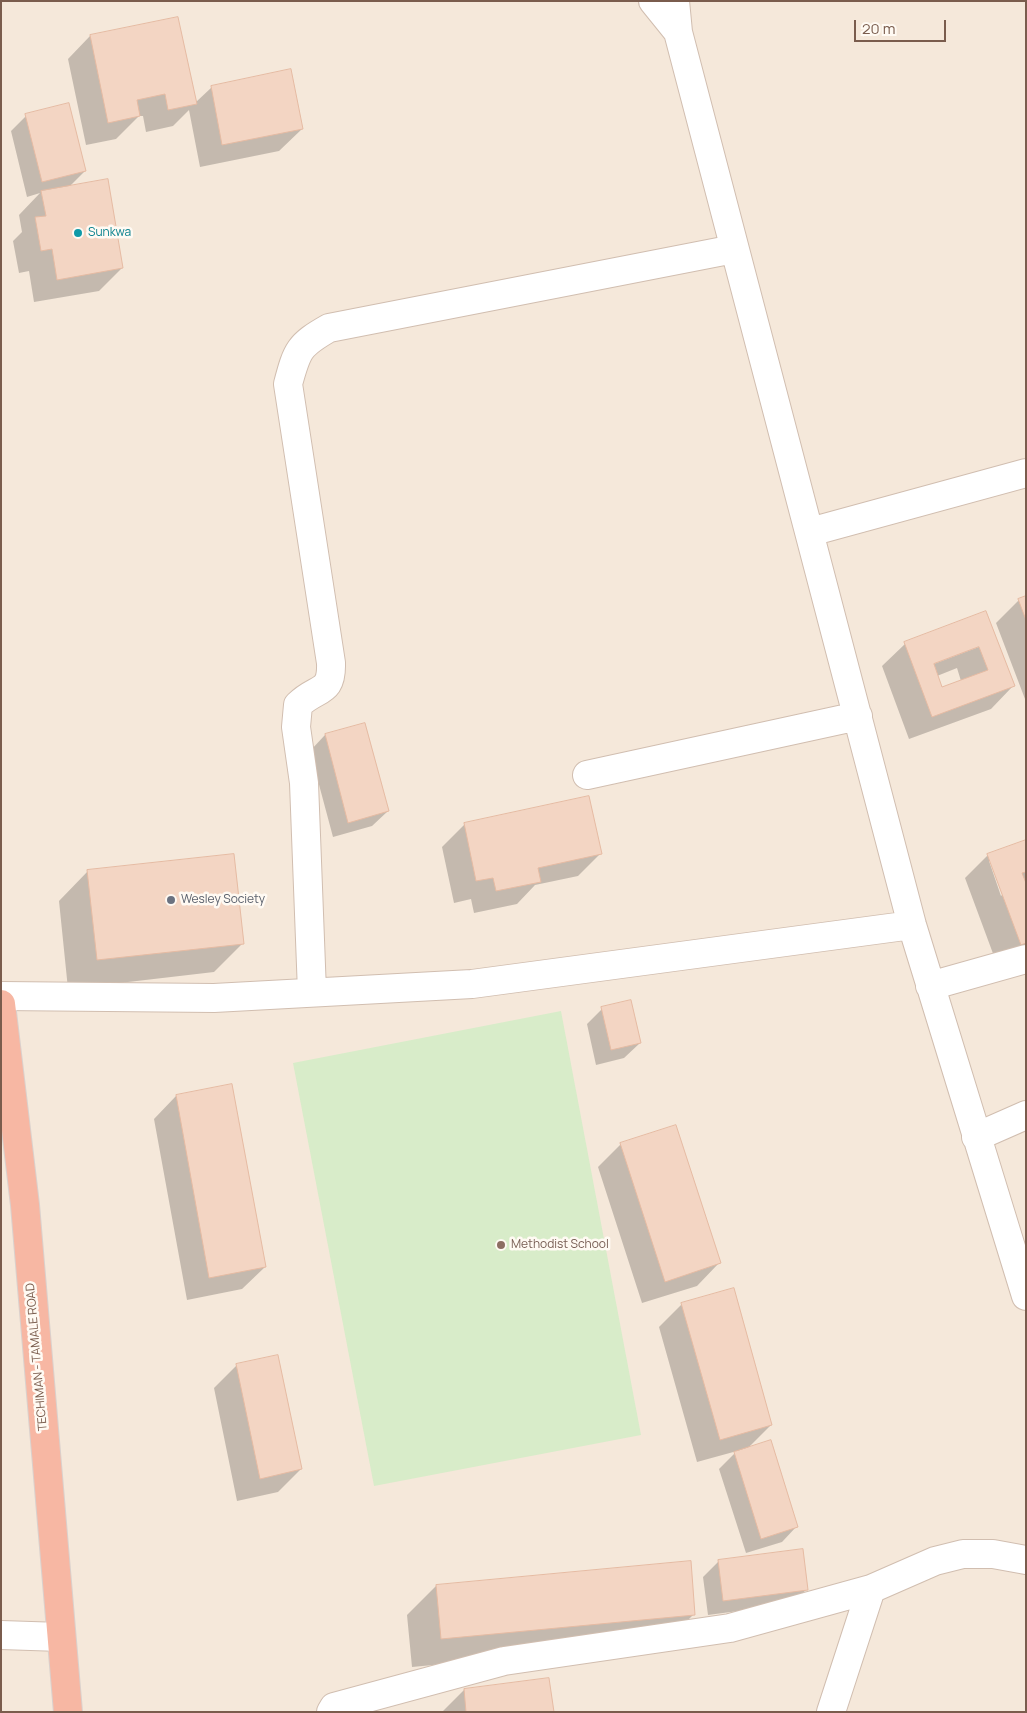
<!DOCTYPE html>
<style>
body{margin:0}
#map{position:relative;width:1027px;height:1713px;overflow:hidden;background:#fdf6ec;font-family:Manrope,sans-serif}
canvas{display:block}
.frame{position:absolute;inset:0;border:2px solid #7a5c4d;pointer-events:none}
.scale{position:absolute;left:854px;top:20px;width:92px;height:22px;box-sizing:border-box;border:2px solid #7a5c4d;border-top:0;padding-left:6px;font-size:15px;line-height:18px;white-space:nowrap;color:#7a5c4d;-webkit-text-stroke:4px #fffaf3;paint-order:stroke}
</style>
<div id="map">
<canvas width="1027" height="1713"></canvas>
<div class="frame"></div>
<div class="scale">20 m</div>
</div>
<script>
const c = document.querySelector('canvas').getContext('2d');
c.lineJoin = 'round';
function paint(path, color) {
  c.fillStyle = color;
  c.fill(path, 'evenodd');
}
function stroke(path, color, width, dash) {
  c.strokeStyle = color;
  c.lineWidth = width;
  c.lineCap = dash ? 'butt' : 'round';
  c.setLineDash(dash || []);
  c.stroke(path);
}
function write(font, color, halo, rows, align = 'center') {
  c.font = font + ' Manrope,sans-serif';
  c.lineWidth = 5;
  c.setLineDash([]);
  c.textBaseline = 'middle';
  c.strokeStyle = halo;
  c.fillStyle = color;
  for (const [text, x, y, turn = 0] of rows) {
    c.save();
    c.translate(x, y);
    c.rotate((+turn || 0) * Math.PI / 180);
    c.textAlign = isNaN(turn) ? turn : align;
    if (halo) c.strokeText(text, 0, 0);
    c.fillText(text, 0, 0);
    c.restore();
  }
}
const residential = new Path2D(`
 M 1,1 L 1026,1 L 1026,1712 L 1,1712 Z`);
const green = new Path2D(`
 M 561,1011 L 641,1435 L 374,1486 L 293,1063 Z`);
const shadow = new Path2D(`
 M 90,36 L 195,103 L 212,87 L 302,129 L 279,151 L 200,167 L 189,110 L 173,126 L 146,132 L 143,116 L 139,116 L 116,139 L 86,145 L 68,59 Z
 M 26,116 L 85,171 L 69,187 L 122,268 L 99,291 L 34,302 L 29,271 L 19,273 L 13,241 L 22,232 L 19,215 L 40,193 L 27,197 L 11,131 Z
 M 1026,598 L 1026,699 L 1025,699 L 996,623 L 1019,600 Z
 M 986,613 L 1013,686 L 991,709 L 909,739 L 882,666 L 905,644 ZM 957,668 L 961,681 L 942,688 L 937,676 Z
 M 365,725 L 388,811 L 372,826 L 333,837 L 310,751 L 325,735 Z
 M 465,824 L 600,854 L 578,876 L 535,885 L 517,904 L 474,913 L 471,899 L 454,903 L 442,847 Z
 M 1026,841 L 1026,956 L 998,967 L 965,878 L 988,855 ZM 989,861 L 991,861 L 1003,894 L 1001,896 Z
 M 88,871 L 243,943 L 214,972 L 68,989 L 59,901 Z
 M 602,1009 L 640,1043 L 624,1058 L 596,1065 L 587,1024 Z
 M 231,1086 L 265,1267 L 242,1289 L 187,1300 L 154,1119 L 176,1096 Z
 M 621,1144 L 719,1263 L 697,1286 L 642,1303 L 598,1167 Z
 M 682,1304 L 771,1425 L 746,1450 L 797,1526 L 782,1542 L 746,1553 L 719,1469 L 737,1451 L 697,1462 L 659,1327 Z
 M 237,1365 L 301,1469 L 278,1492 L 237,1501 L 214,1388 Z
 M 802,1551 L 807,1589 L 791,1604 L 708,1615 L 703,1577 L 718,1562 Z
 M 436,1586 L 694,1614 L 665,1643 L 412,1667 L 407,1615 Z
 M 464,1690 L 552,1712 L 442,1712 Z`);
const building = new Path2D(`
 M 178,17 L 197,104 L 168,110 L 165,94 L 137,100 L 140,116 L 108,123 L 90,35 Z
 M 291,69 L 303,129 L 222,145 L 211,86 Z
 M 69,103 L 86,171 L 42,182 L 25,114 Z
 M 108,179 L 123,268 L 57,280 L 52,249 L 41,251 L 35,217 L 46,216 L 41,191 Z
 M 1026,596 L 1026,620 L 1018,599 Z
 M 986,611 L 1015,686 L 932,717 L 904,642 ZM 979,647 L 988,670 L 942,687 L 934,664 Z
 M 365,723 L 389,811 L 348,823 L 325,734 Z
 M 589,796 L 602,854 L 538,868 L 541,882 L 496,891 L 493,878 L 476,881 L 464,823 Z
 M 1026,840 L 1026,872 L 1022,873 L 1026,883 L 1026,943 L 1021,945 L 987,854 Z
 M 234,854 L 244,944 L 97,960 L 87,870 Z
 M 631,1000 L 641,1043 L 611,1050 L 601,1007 Z
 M 232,1084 L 266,1267 L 209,1278 L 176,1095 Z
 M 676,1125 L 721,1263 L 665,1282 L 620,1143 Z
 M 734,1288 L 772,1425 L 720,1440 L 681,1303 Z
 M 278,1355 L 302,1469 L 260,1479 L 236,1364 Z
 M 771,1440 L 798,1527 L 761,1539 L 734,1452 Z
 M 803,1549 L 808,1590 L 723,1601 L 718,1560 Z
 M 691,1561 L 695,1615 L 441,1639 L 436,1585 Z
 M 549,1678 L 554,1712 L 466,1712 L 464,1689 Z`);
const minor = new Path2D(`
 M 653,1 L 678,32
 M 675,1 L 678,32 L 912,925 L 1026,1296
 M 810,532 L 1026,473
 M 587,775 L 858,716
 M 930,986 L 1026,959
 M 312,992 L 304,783 L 296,727 L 298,705 C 317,686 332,695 331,663 L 288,384 C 297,350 299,345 329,328 L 734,249
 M 1,996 L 214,998 L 472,984 L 912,925
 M 976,1137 L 1026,1115
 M 1,1635 L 61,1637
 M 331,1712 L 334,1707 L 504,1661 L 730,1628 L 871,1589 L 935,1561 L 963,1554 L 993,1554 L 1026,1560
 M 831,1712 L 871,1589`);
const highway = new Path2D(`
 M 1,1004 L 25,1205 L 68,1712`);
const markers = [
 [78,233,5,"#0f9aa8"],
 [171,900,5,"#6b7280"],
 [501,1245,5,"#8d6e63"]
];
const cultureNames = [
 ["Sunkwa",88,233]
];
const worshipNames = [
 ["Wesley Society",181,900]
];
const educationNames = [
 ["Methodist School",511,1245]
];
const streetNames = [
 ["TECHIMAN - TAMALE ROAD",37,1357,-95]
];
paint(residential, '#f5e8da');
paint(green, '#d8ecc9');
paint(shadow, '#0003');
paint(building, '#f3d5c3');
stroke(building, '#e6bba3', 1);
stroke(minor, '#d1beb0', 30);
stroke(highway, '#dad1cd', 30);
stroke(minor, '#fff', 28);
stroke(highway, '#f7b7a3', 28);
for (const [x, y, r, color] of markers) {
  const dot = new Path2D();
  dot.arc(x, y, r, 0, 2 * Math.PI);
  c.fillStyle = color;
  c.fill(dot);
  stroke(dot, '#fffaf3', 2);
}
write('12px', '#0d838f', '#fffaf3', cultureNames, 'left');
write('12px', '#5b616d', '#fffaf3', worshipNames, 'left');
write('12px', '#785e54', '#fffaf3', educationNames, 'left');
write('12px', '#7a5c4d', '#fffaf3', streetNames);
</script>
